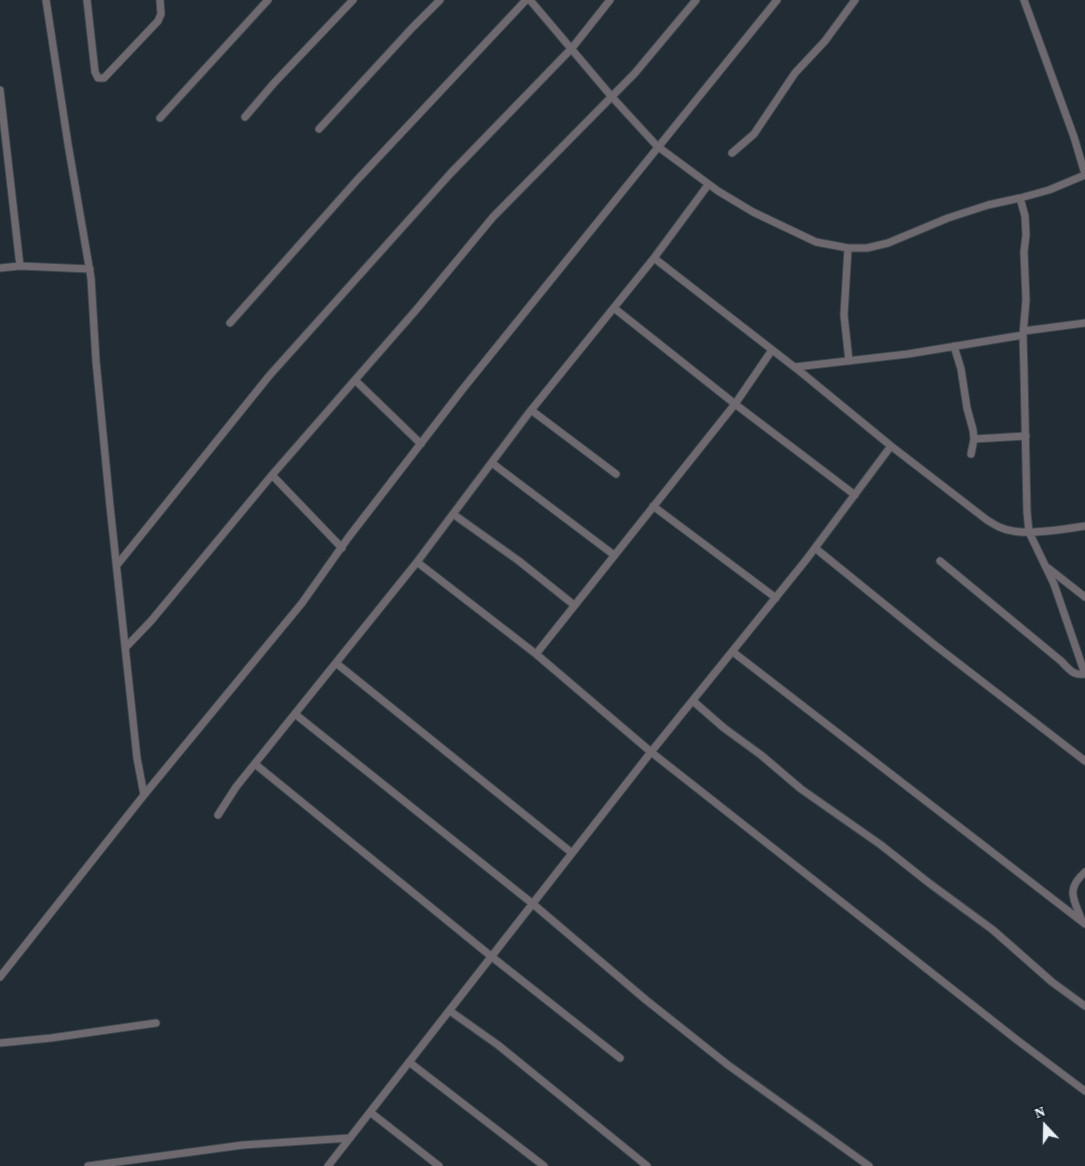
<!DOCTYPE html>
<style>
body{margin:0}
#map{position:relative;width:1085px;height:1166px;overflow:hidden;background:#222c34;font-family:"Source Serif 4",serif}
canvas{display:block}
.north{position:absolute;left:1020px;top:1101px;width:50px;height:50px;-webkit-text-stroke:4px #18222a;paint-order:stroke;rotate:339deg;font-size:14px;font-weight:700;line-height:20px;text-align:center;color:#e9f0f5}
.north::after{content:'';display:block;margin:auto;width:18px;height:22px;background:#e9f0f5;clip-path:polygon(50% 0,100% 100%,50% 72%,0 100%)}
</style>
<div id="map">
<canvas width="1085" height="1166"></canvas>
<div class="north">N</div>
</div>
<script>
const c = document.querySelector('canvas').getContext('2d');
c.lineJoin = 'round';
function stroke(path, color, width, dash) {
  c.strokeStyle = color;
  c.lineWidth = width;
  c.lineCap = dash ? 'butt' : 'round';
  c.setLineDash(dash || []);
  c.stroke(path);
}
const minor = new Path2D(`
 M 46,0 L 68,144 L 91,278 L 96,361 L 110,506 L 137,758 L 144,795
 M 87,0 L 95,72 L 98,78 L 104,78 L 158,21 L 161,14 L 160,0
 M 530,0 L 612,97 L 657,146 L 718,191 L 753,212 L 816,242 L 848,248 L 867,248 L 888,243 L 948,218 L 988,205 L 1020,198 L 1049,190 L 1085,175
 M 1024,0 L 1074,137 L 1085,174
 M 0,90 L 20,266 L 90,269
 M 245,117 L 274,83 L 353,0
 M 160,118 L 268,0
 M 319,129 L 412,28 L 440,0
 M 732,153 L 754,134 L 795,73 L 825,41 L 855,0
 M 848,248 L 844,315 L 849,361
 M 0,268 L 20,266
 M 614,308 L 735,404 L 855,495
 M 230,323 L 358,179 L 526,0
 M 1024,331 L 1085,323
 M 954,346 L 961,369 L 967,408 L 973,430 L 974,439 L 971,454
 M 772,350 L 735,404 L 536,654 L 651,752 L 1017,1040 L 1085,1091
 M 795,367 L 908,354 L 1023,335
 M 356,381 L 421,444
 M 531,410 L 616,474
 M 974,439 L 1026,436
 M 891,446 L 987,520 C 995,525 1003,530 1013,531 C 1031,535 1066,529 1085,526
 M 492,463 L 614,555
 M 274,473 L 272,475 L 342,548
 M 653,506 L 776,598
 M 453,514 L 519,561 L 574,605
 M 815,548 L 936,646 L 1085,761
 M 940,561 L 1061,661 C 1069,669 1073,676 1085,674 L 1054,584 L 1029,532 L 1027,512 L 1024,371 L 1023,335 L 1026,300 L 1024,252 L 1026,235 L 1025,216 L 1020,198
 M 417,562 L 528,414 L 654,258
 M 117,565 L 269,376 L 450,174 L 572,48 L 610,0
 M 1048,568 L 1085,597
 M 126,647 L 151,621 L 272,475 L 416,310 L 493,217 L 635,73 L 696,0
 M 733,652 L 1085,924
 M 336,663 L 572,853
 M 693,701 L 724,728 L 761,755 L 801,789 L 881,845 L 929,883 L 993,930 L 1052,982 L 1085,1006
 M 295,714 L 533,904 L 646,1000 L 728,1065 L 869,1166
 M 255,764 L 492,957 L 620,1058
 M 218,815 L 236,787 L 417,562 L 536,654
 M 1082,921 C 1074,899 1065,890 1085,872
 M 0,977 L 144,795 L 302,603 L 348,538 L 462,390 L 777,0
 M 450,1011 L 498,1045 L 647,1166
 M 0,1043 L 51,1038 L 156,1023
 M 409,1062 L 544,1166
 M 370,1112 L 439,1166
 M 88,1166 L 243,1145 L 350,1138
 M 328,1166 L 651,752 L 806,560 L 891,446 L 802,373 L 654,258 L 708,185`);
stroke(minor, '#3e474f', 9);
stroke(minor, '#6e696e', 7);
</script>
